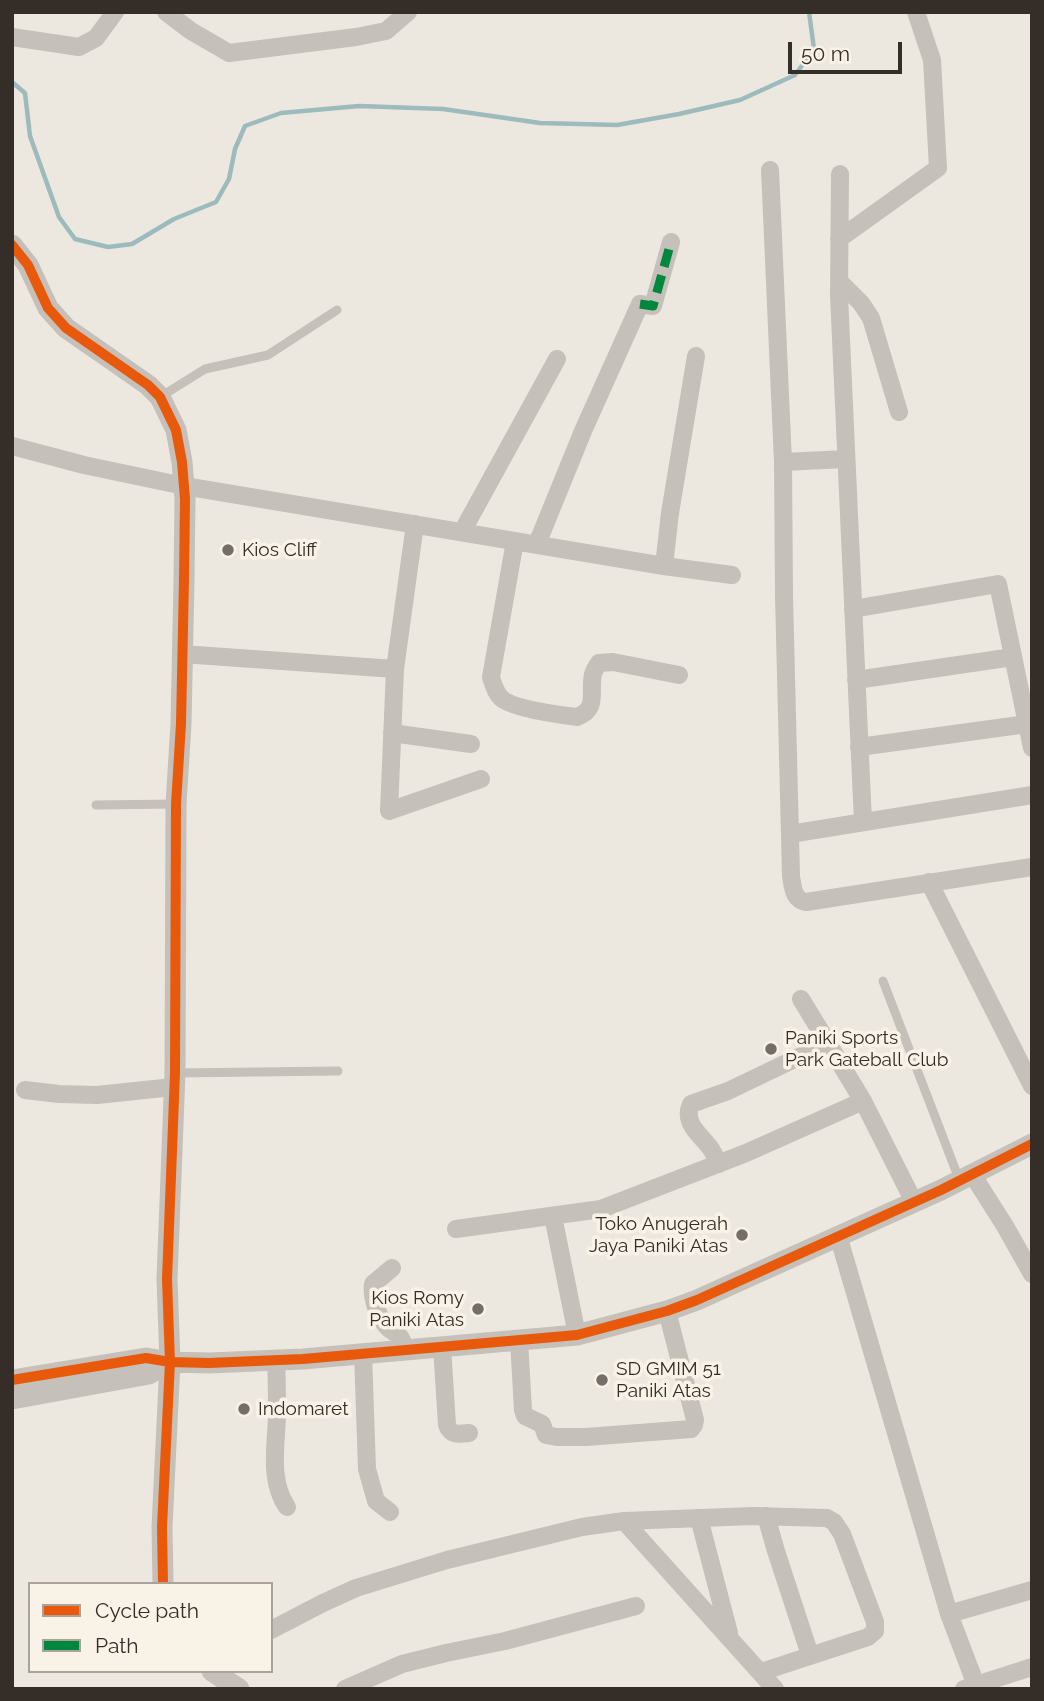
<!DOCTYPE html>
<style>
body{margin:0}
#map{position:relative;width:1044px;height:1701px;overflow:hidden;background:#ece8e0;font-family:Raleway,sans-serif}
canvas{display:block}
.frame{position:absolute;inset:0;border:14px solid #352d28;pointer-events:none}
.legend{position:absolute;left:28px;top:1582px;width:245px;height:91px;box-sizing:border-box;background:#f9f2e7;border:2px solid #aba39b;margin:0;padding:9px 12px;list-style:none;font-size:21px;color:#352d28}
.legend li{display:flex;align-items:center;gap:14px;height:35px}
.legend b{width:35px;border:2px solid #aba39b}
.scale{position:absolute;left:788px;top:42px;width:114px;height:32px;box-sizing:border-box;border:4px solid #352d28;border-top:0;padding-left:9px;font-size:21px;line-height:24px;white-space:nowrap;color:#352d28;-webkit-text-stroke:5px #f9f2e7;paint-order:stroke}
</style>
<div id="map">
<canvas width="1044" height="1701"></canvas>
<div class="frame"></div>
<ul class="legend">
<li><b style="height:9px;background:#e8590c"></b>Cycle path</li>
<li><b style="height:9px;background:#00873e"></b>Path</li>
</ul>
<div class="scale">50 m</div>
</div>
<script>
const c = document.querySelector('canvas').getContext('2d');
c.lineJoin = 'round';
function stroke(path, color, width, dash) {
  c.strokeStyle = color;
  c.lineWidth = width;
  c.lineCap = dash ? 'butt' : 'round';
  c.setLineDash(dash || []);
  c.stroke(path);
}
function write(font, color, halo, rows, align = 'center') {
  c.font = font + ' Raleway,sans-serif';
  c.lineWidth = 7;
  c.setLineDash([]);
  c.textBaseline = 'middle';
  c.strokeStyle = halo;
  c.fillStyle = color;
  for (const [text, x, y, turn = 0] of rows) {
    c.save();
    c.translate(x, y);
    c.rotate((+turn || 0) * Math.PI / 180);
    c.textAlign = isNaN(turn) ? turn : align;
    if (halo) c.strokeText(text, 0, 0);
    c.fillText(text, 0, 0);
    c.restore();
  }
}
const stream = new Path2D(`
 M 12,82 L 25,93 L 30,136 L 59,217 L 75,239 L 108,247 L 132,244 L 174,219 L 216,202 L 229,179 L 235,149 L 245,126 L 281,113 L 359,106 L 443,109 L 540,123 L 617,125 L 679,114 L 740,100 L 795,75 L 814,49 L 809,12`);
const service = new Path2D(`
 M 160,397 L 205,369 L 268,355 L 337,310
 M 96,805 L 176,804
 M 883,981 L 959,1179
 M 176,1073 L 338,1071`);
const minor = new Path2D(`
 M 166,12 L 191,31 L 229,53 L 356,37 L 386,31 L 408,12
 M 12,37 L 79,47 L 96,38 L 115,12
 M 770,170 L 783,462 L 784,596 L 791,876 C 793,887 793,900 806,902 L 1032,867
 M 840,174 L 839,295 L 863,822
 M 839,239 L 938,168 L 932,60 L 916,12
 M 839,281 L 861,303 L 871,318 L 899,412
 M 12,446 L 84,465 L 184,486 L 664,566 L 732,575
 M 783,462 L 846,459
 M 415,524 L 395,669 L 389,811 L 481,779
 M 462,532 L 557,359
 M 515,541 L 491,677 C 493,684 495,692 501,698 C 512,709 561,715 577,717 C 599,709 589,691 593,674 C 594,670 597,666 599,663 L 613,662 L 679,675
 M 537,544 L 583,431 L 640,304 L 653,306 L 671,242
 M 664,566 L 670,513 L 696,356
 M 853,609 L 998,584 L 1032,748
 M 182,654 L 395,669
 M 856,680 L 1013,657
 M 392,733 L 471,744
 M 859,747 L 1027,724
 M 790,834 L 1032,795
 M 929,882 L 1032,1086
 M 801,999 L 863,1101 L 914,1202
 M 25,1090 L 59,1094 L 97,1095 L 173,1087
 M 719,1164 C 715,1157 713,1150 707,1144 C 697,1132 683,1121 691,1104 L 728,1091 L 828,1043
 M 972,1174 L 1005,1226 L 1032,1274
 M 553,1216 L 577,1335
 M 456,1229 L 601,1209 L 746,1153 L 863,1101
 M 838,1235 L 949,1614 L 976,1685 L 964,1689
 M 392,1268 L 373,1284 C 371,1296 377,1314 384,1323 C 393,1337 399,1327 405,1349
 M 519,1340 L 523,1410 L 525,1416 L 542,1424 L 546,1435 L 557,1437 L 586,1437 L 691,1429 L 694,1425 L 695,1420 L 667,1311
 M 442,1346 L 447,1425 C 451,1436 459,1434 469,1433
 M 363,1353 L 367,1469 L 376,1501 L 390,1512
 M 276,1360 C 277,1379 277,1397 277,1416 C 276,1446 269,1481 287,1507
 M 766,1516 L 776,1551 L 810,1655
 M 699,1518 L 729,1633
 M 624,1521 L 775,1689
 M 949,1614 L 1032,1590
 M 271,1630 L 323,1603 L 356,1588 L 447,1560 L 582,1527 L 624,1521 L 753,1516 L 827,1518 L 834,1522 L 842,1534 L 875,1622 L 875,1631 L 868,1637 L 761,1672
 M 345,1689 L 402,1664 L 446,1653 L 505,1641 L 636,1606
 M 978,1689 L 976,1685 L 1032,1667`);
const tertiary = new Path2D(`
 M 12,245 L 28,265 L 48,308 L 66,328 L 148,385 L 160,397 L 176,430 L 182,462 L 185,499 L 184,580 L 181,724 L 176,804 L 175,1073 L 167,1279 L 170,1362 L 162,1527 L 163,1584
 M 12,1380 L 146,1358 L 170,1362 L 209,1363 L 303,1359 L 577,1335 L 667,1311 L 697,1300 L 941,1190 L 1032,1144
 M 12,1399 L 149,1374 L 170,1362
 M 212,1671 L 239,1689`);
const quiet = new Path2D(`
 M 640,304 L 653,306 L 671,242`);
const cycleway = new Path2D(`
 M 12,245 L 28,265 L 48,308 L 66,328 L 148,385 L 160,397 L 176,430 L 182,462 L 185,499 L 184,580 L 181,724 L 176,804 L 175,1073 L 167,1279 L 170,1362 L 162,1527 L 163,1584
 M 12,1380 L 146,1358 L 170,1362 L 209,1363 L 303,1359 L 577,1335 L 667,1311 L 697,1300 L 941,1190 L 1032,1144`);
const markers = [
 [228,550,7,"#756e68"],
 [771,1049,7,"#756e68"],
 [742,1235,7,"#756e68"],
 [478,1309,7,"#756e68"],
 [602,1380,7,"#756e68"],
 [244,1409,7,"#756e68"]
];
const poiNames = [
 ["Kios Cliff",242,550],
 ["Paniki Sports",785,1038],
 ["Park Gateball Club",785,1060],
 ["Toko Anugerah",728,1224,"right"],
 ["Jaya Paniki Atas",728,1246,"right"],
 ["Kios Romy",464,1298,"right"],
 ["Paniki Atas",464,1320,"right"],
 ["SD GMIM 51",616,1369],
 ["Paniki Atas",616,1391],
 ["Indomaret",258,1409]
];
stroke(stream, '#9dbabc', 4.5);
stroke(service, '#c5c0b9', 9);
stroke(minor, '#c5c0b9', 18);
stroke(tertiary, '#c5c0b9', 21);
stroke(quiet, '#00873e', 9, [18, 9]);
stroke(cycleway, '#e8590c', 10);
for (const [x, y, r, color] of markers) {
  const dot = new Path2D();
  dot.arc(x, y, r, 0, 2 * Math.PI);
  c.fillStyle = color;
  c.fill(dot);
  stroke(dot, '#f9f2e7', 2.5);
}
write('19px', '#352d28', '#f9f2e7', poiNames, 'left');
</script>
